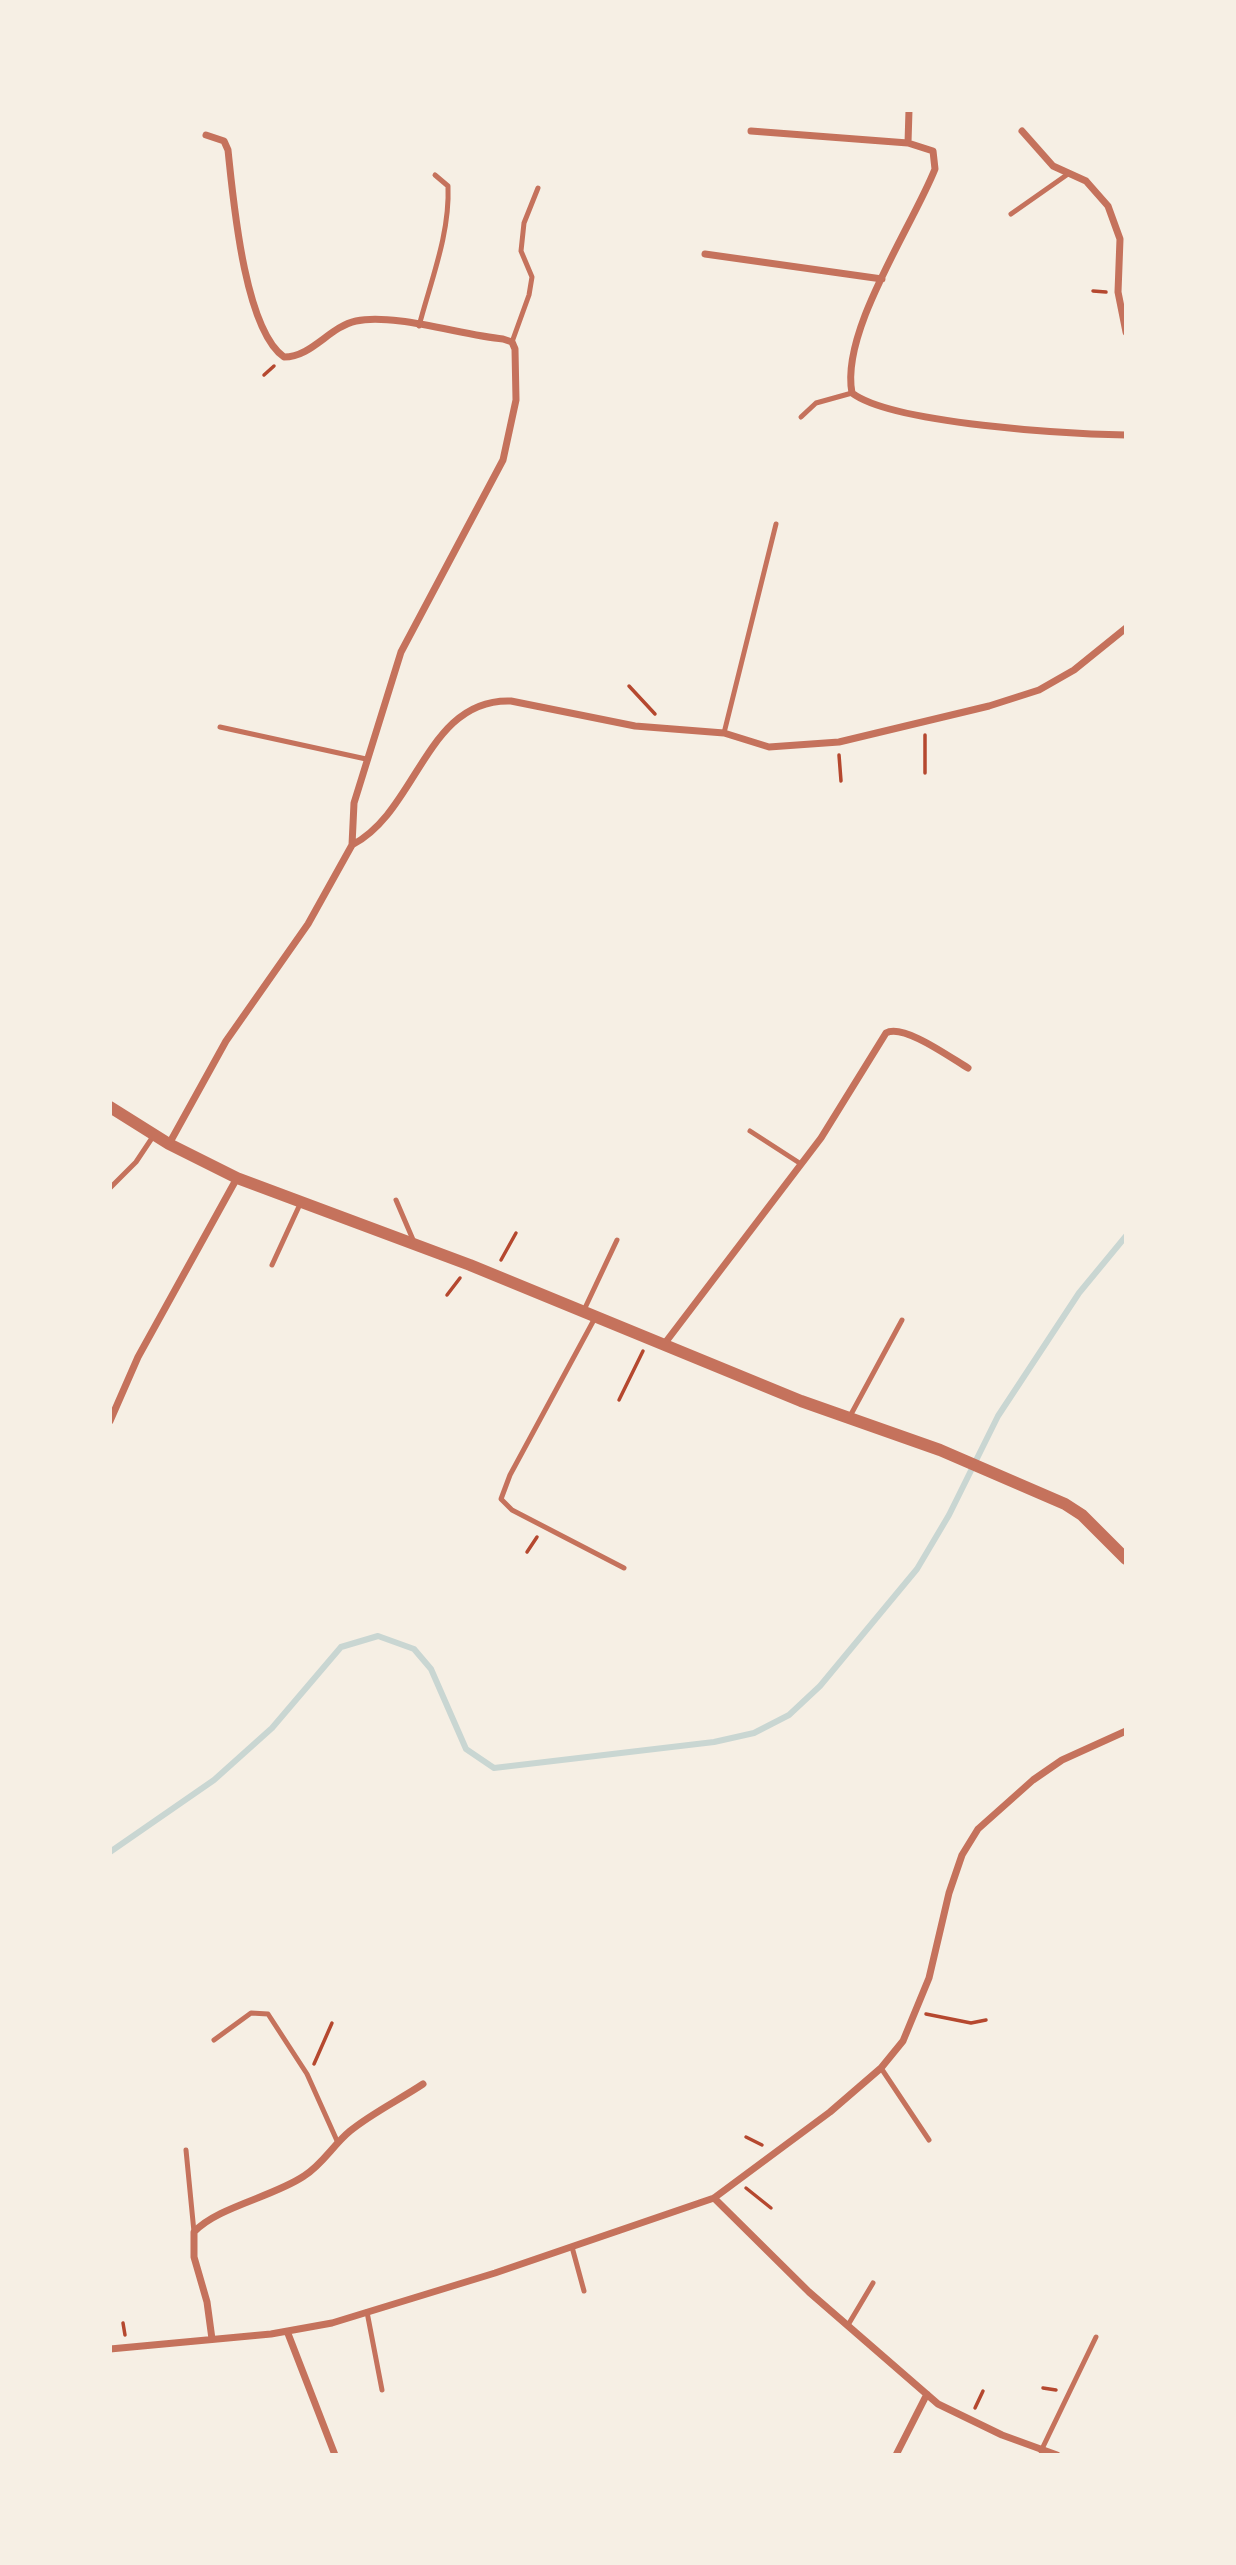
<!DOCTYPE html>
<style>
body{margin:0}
#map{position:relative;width:1236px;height:2565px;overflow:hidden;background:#f6efe4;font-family:"Exo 2",sans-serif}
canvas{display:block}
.frame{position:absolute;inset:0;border:112px solid #f6efe4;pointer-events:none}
</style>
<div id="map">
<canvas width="1236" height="2565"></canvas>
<div class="frame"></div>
</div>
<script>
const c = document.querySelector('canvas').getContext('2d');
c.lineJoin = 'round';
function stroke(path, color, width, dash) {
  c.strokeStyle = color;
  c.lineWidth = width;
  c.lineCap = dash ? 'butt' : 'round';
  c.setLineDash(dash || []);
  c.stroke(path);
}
const stream = new Path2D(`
 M 110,1852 L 214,1780 L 272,1728 L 341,1647 L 378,1636 L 414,1649 L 431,1669 L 466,1749 L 494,1768 L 714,1742 L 754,1733 L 789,1715 L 820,1686 L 917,1569 L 949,1515 L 998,1416 L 1079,1293 L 1126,1236`);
const path = new Path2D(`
 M 1093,291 L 1106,292
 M 264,375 L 274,366
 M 629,686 L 655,714
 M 925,735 L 925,773
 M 839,755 L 841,781
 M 501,1260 L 516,1233
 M 447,1295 L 460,1278
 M 619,1400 L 643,1351
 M 527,1552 L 537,1537
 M 926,2014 L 971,2023 L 986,2020
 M 314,2064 L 332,2023
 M 746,2137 L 762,2145
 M 746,2188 L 771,2208
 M 123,2323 L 125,2335
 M 1043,2388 L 1056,2390
 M 975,2408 L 983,2391`);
const service = new Path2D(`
 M 1011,214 L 1068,174
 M 419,326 C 431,280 450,234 448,186 L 435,175
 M 512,342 L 529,295 L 532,277 L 521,251 L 524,223 L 538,188
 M 801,417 L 816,403 L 852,393
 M 220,727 L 366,759
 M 724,733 L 776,524
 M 750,1131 L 801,1164
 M 110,1188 L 136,1162 L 154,1135
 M 396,1200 L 414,1242
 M 272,1265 L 301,1202
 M 584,1310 L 617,1240
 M 596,1316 L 510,1475 L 501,1499 L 512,1510 L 624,1568
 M 849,1418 L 902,1320
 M 214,2040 L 251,2013 L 268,2014 L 307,2074 L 338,2143
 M 881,2068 L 929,2140
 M 186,2150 L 194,2232
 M 572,2247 L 584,2291
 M 367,2312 L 382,2390
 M 848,2325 L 873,2283
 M 1041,2451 L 1096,2337`);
const minor = new Path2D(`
 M 909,110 L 908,143 L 933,151 L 935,169 C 912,227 840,332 852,393 C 893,424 1069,434 1126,435
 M 751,131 L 908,143
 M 1022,131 L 1053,166 L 1086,181 L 1108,206 L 1120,239 L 1118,292 L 1126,332
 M 206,135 L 224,141 L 228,150 C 233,197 244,329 284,357 C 312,357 329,327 356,321 C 394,313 461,335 503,339 L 512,342 L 515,349 L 516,400 L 503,460 L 401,652 L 354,803 L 352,845
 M 705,254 L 882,279
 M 169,1144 L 226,1041 L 308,924 L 352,845 C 418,811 426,698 511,701 L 635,726 L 724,733 L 769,747 L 839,742 L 989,706 L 1039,690 L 1074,670 L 1126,628
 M 665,1343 L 821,1138 L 886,1033 C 903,1023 951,1058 968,1068
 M 110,1421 L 138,1357 L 237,1178
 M 714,2198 L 809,2292 L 938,2404 L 1002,2435 L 1057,2455
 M 287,2331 L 335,2455
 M 212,2339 L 207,2302 L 194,2257 L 194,2232 C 217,2207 273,2197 304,2176 C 323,2164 333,2145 350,2131 C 372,2113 399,2100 423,2084
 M 110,2349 L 271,2334 L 332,2323 L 495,2273 L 714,2198 L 830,2112 L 881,2068 L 903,2041 L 929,1978 L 949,1893 L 962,1855 L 978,1829 L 1033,1780 L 1062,1760 L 1126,1731
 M 896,2455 L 927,2394`);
const tertiary = new Path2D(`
 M 110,1107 L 169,1144 L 237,1178 L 470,1265 L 801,1401 L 940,1450 L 1065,1504 L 1082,1515 L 1126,1559`);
stroke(stream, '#c9d6d2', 6);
stroke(path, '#b5482f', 3.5);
stroke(service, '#c5725c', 5);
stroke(minor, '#c5725c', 7);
stroke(tertiary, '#c5725c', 12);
</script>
